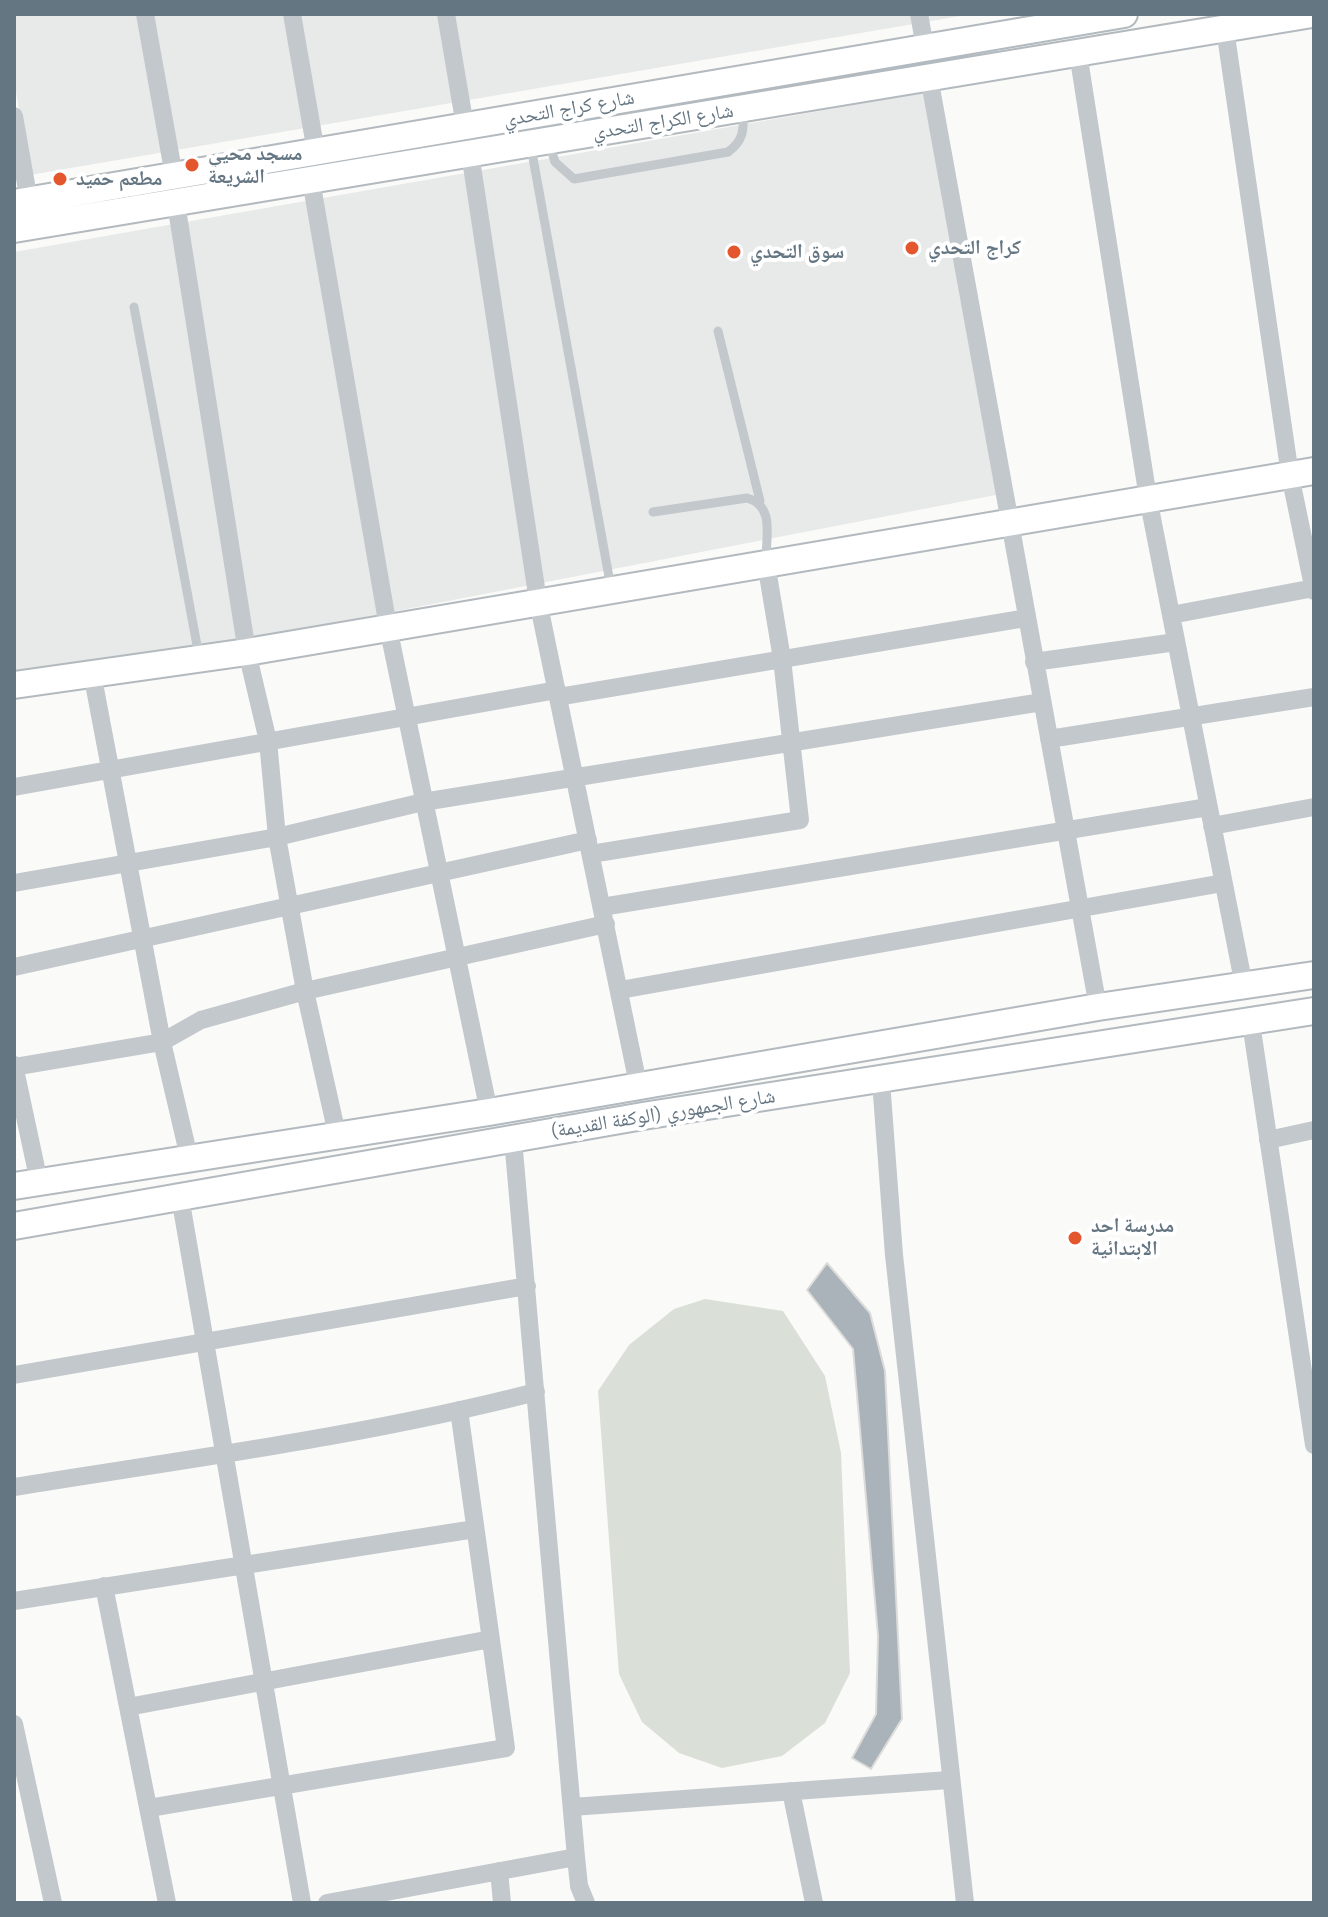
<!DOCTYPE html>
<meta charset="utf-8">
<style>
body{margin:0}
#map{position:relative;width:1328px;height:1917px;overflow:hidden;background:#fafaf8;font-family:"IBM Plex Sans",sans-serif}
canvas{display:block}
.frame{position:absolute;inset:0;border:16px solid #657683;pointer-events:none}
</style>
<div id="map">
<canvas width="1328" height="1917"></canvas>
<div class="frame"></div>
</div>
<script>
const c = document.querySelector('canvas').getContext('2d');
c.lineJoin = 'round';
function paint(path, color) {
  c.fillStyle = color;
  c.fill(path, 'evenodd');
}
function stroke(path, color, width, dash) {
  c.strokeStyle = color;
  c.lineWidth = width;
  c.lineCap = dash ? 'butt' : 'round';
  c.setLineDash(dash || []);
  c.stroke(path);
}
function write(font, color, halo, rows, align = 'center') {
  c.font = font + ' "IBM Plex Sans","Noto Naskh Arabic",sans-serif';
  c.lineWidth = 8;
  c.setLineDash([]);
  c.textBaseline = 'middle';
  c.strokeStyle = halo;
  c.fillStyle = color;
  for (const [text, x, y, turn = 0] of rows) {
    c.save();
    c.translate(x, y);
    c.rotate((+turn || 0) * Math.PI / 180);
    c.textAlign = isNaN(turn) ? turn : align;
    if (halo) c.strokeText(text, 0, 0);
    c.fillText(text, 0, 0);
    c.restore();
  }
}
const built = new Path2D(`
 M 14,14 L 972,14 L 30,175 L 14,80 Z
 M 923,93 L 1001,494 L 14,685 L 14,252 Z`);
const green = new Path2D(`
 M 705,1299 L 783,1311 L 825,1376 L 841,1453 L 850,1673 L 825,1723 L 782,1756 L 722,1768 L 679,1753 L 642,1722 L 619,1674 L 598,1391 L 629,1345 L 674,1309 Z`);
const building = new Path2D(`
 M 827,1263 L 870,1313 L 885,1371 L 902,1719 L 871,1769 L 852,1758 L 876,1714 L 878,1636 L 853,1349 L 807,1290 Z`);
const lane = new Path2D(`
 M 549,142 L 555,162 L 574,179 L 728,152 C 743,141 744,131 743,113
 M 531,147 L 611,588
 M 134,307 L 199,656
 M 718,331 L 760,501
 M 653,512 L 747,498 C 775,506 766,536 766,560`);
const street = new Path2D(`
 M 145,14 L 174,176
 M 292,14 L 316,152
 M 446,14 L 465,126
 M 919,14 L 925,47
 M 1225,29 L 1290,475 L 1314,591
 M 1078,53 L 1148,498 L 1244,986
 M 929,77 L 1098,1007
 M 14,116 L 29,201
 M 470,153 L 538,601 L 638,1084
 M 311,180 L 388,627 L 489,1112
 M 176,203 L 247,652 L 268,741 L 277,837 L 305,991 L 337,1134
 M 1171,615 L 1314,588
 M 1034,662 L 1176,642
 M 92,673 L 162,1042 L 189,1157
 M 558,697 L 1026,618
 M 1049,739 L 1314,697
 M 14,787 L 557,690
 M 1212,826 L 1314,807
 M 591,854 L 800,820 L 782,659 L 766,563
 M 14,883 L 277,837 L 423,802 L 1042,702
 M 602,907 L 1208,807
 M 14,967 L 588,840
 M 620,990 L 1223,883
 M 1251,1023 L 1314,1445
 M 14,1065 L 39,1182
 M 14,1067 L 162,1042 L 201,1020 L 305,991 L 606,924
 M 881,1081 L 894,1255 L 965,1903
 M 513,1139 L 576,1857 L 579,1886 L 586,1903
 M 1268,1140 L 1314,1130
 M 180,1197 L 302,1903
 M 14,1375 L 527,1286
 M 14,1487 C 188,1459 365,1436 536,1392
 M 104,1586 L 167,1903
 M 14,1601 L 475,1529
 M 128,1707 L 491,1639
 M 14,1724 L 53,1903
 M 791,1791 L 814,1903
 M 572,1807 L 949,1780
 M 149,1808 L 506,1748 L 459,1410
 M 499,1871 L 502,1903
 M 327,1903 L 576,1857`);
const secondary = new Path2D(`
 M 14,203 L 1124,14
 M 14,229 L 1312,14
 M 14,685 L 247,652 L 1314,471
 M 14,1186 L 489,1112 L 1098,1007 L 1314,975
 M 14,1226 L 643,1116 L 1314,1011`);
const markers = [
 [192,165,8,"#e4572e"],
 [60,179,8,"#e4572e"],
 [912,248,8,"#e4572e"],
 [734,252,8,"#e4572e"],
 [1075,1238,8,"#e4572e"]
];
const streetNames = [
 ["شارع كراج التحدي",569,109,-10],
 ["شارع الكراج التحدي",663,122,-9],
 ["شارع الجمهوري (الوكفة القديمة)",663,1114,-9]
];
const poiNames = [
 ["مسجد محيي",208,154],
 ["الشريعة",208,177],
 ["مطعم حميد",76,179],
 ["كراج التحدي",928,248],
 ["سوق التحدي",750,252],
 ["مدرسة احد",1091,1226],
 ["الابتدائية",1091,1249]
];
paint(built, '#e8e9e9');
paint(green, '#dadfd7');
paint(building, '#aab3b9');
stroke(building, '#dcdcda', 2);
stroke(secondary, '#b3babf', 30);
stroke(lane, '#c3c8cc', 9);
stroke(street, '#c3c8cc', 18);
stroke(secondary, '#fff', 26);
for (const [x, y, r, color] of markers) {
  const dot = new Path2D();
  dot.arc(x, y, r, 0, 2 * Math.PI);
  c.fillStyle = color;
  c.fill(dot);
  stroke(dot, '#fff', 3);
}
write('20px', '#657683', '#fff', streetNames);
write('bold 20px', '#657683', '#fff', poiNames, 'left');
</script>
